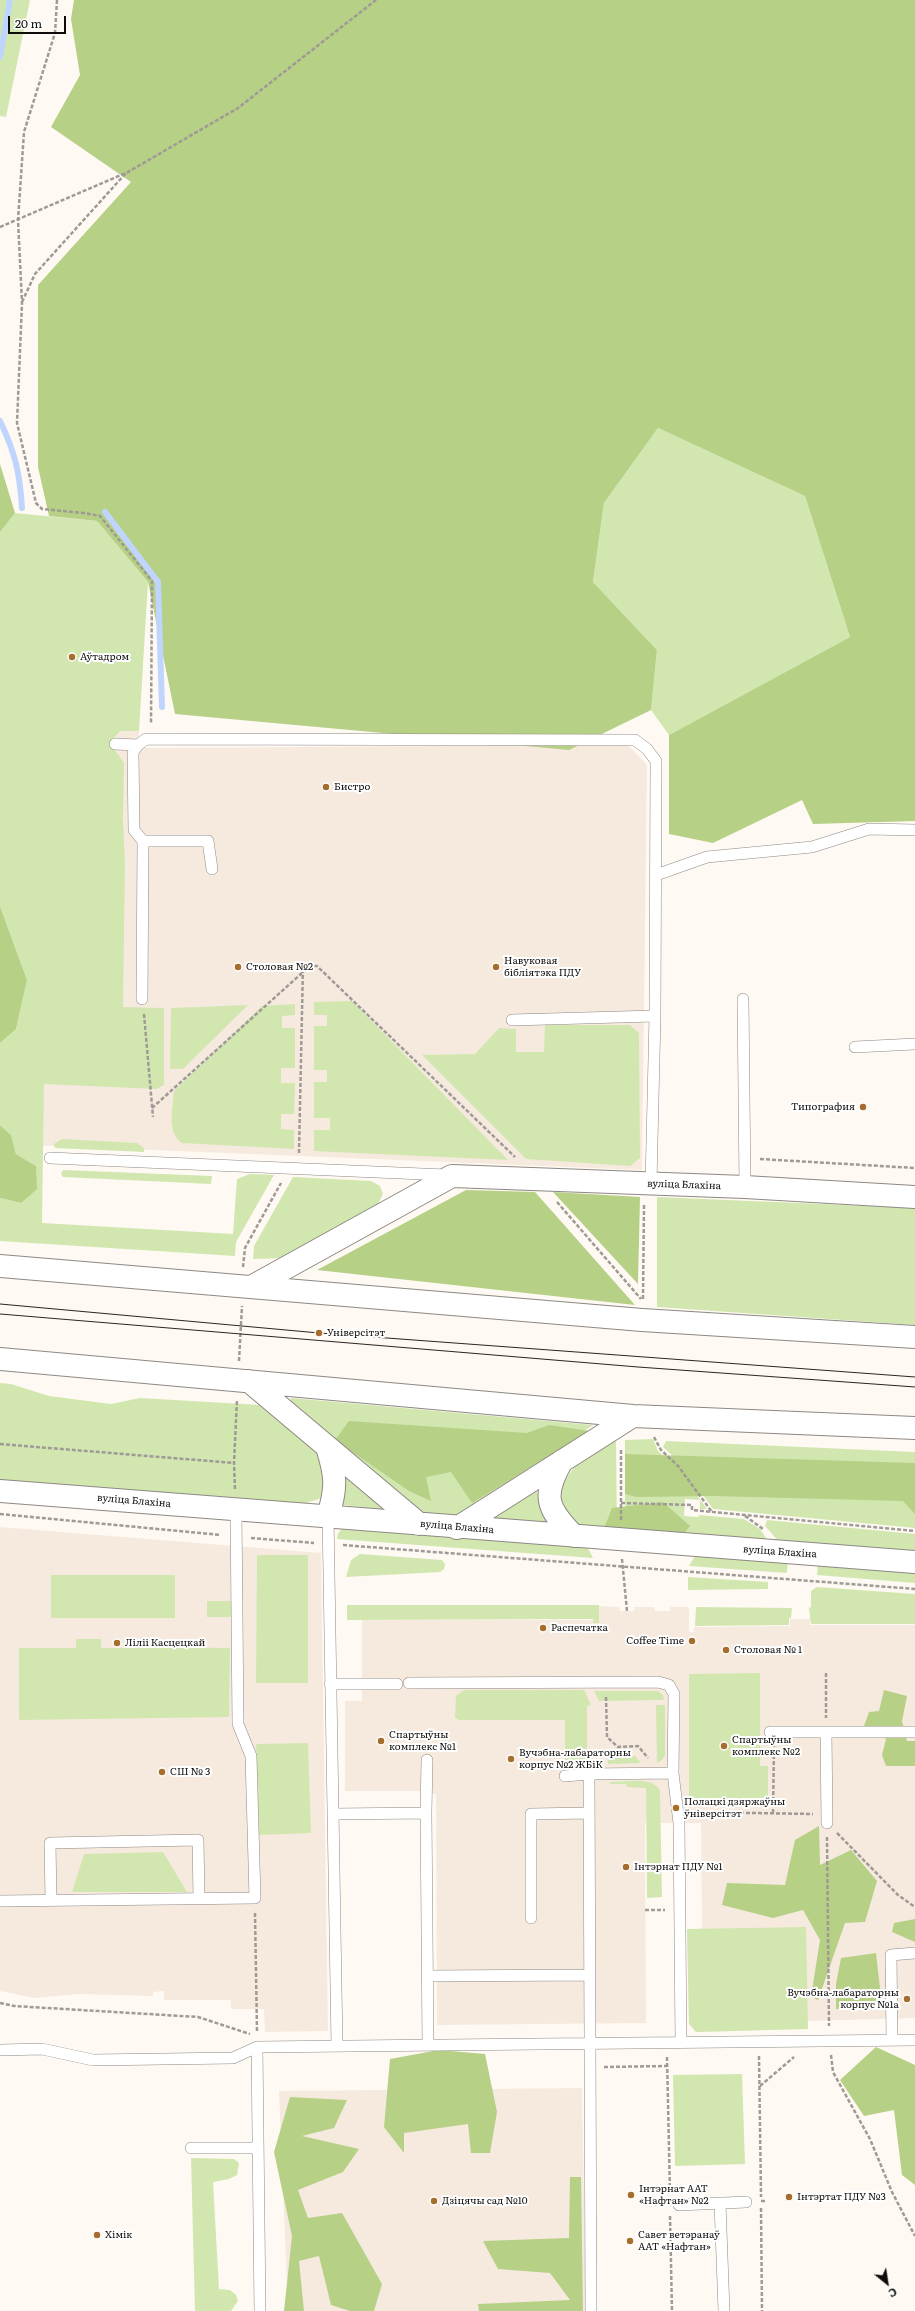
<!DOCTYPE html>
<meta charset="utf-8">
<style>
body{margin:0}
#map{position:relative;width:915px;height:2311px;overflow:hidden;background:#fff9f3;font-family:Literata,serif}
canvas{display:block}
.north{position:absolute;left:867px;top:2263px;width:40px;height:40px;-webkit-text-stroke:3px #fff;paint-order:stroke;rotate:150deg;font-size:11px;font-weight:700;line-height:16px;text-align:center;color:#0f0d0b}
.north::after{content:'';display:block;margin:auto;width:14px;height:18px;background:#0f0d0b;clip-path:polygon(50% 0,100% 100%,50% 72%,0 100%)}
.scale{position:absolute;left:8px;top:16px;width:58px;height:18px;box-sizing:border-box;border:2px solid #0f0d0b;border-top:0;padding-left:5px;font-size:12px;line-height:14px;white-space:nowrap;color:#0f0d0b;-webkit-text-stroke:3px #fff;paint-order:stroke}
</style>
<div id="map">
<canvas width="915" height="2311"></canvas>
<div class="north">С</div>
<div class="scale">20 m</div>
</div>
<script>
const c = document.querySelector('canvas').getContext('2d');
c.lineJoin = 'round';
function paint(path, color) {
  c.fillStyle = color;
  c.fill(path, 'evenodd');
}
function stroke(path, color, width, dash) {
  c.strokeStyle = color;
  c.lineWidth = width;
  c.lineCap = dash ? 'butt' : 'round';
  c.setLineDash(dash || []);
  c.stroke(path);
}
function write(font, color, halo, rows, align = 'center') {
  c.font = font + ' Literata,serif';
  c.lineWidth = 4;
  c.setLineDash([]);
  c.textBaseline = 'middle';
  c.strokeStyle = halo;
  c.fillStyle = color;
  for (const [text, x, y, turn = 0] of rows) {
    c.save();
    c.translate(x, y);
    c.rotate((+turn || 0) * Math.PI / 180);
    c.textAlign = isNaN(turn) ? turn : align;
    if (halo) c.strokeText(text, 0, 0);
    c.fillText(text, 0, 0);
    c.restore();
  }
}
const built = new Path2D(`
 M 15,513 L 139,731 L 139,748 L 628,745 L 647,765 L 642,1170 L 31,1145 L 0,532 Z
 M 0,1527 L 321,1553 L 328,2031 L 265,2032 L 264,2009 L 231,2009 L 231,2000 L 164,2000 L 164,1991 L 153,1992 L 153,1996 L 79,1994 L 34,1998 L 0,1991 Z
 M 599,1606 L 619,1607 L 620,1611 L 634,1611 L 634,1607 L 654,1607 L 655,1611 L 670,1611 L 670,1607 L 689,1607 L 689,1632 L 694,1632 L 694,1627 L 790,1626 L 790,1619 L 810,1619 L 810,1625 L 915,1625 L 915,2018 L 808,2021 L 808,2029 L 696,2032 L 689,2024 L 687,1929 L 702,1929 L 701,1823 L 645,1823 L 646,2023 L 437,2025 L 436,1794 L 417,1791 L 345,1791 L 345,1701 L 362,1701 L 362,1620 L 593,1620 L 593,1623 L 599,1623 Z
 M 582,2088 L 586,2311 L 288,2311 L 279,2091 Z`);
const green = new Path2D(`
 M 0,0 L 30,0 L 6,117 L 0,116 Z
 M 658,428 L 805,496 L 850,637 L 669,735 L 651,710 L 657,650 L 593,582 L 604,503 Z
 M 15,513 L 97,521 L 148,582 L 139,731 L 120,731 L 114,738 L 115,750 L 124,763 L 123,821 L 125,862 L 123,1007 L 164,1008 L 164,1085 L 156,1089 L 44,1084 L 42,1223 L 233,1234 L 237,1179 L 250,1174 L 274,1175 L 236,1242 L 235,1256 L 0,1241 L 0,1198 L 21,1203 L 36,1166 L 16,1154 L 11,1135 L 0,1125 L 0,1043 L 16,1029 L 27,980 L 0,906 L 0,532 Z
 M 352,1001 L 508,1160 L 314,1151 L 314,1130 L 330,1130 L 330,1118 L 314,1118 L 314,1082 L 327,1082 L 327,1070 L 314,1070 L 314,1026 L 327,1026 L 327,1015 L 314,1015 L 314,1002 Z
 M 295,1004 L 295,1015 L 282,1016 L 282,1028 L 295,1028 L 295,1068 L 281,1068 L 281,1083 L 295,1083 L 294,1114 L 281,1114 L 281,1129 L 294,1130 L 294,1149 L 182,1143 C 166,1132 173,1108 174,1091 L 262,1006 Z
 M 248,1005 L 183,1069 L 170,1069 L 171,1008 Z
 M 545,1025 L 630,1025 L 639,1033 L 640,1158 L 630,1166 L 526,1159 L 422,1055 L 475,1054 L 499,1028 L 516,1029 L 516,1052 L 544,1052 Z
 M 62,1139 L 137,1143 L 144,1148 L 144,1152 L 55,1148 L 54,1144 Z
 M 63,1170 L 212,1176 L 211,1184 L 63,1177 L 61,1174 Z
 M 293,1177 L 371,1181 L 380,1186 L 383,1194 L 376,1208 L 283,1258 L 253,1259 L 254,1246 Z
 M 657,1197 L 915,1208 L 915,1325 L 657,1307 Z
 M 0,1383 L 11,1384 L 49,1396 L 111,1404 L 140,1398 L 260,1405 L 270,1409 L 320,1450 L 328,1490 L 319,1499 L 302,1504 L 0,1480 Z
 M 291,1398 L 593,1425 L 451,1520 L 424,1517 L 290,1402 Z
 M 653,1439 L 658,1451 L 676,1467 L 707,1509 L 700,1509 L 700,1500 L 685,1499 L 684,1516 L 699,1517 L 699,1515 L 744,1519 L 760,1529 L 773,1548 L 625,1535 L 625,1440 Z
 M 616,1441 L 617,1534 L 572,1524 L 559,1495 C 569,1465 588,1452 616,1441 Z
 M 666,1441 L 915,1452 L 915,1528 L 713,1509 L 679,1462 L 663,1447 Z
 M 345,1471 L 392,1511 L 336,1504 Z
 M 536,1487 L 544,1517 L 557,1530 L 475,1523 Z
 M 767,1520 L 915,1534 L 915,1554 L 780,1543 L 765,1526 Z
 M 343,1528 L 581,1543 L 589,1550 L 593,1558 L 337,1539 L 338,1533 Z
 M 704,1551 L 788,1558 L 787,1573 L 689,1566 L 695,1556 Z
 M 360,1554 L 442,1560 L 445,1564 L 444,1569 L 440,1572 L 346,1577 L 351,1560 Z
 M 257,1555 L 308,1555 L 308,1683 L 256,1683 Z
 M 818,1561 L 915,1570 L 915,1583 L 817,1575 Z
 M 51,1575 L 175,1575 L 175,1618 L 51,1618 Z
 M 688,1577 L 768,1582 L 768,1589 L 688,1590 Z
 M 817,1587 L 915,1594 L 915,1624 L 811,1624 L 809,1608 L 811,1607 L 811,1591 Z
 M 207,1601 L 231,1601 L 231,1617 L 207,1617 Z
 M 347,1605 L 599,1605 L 599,1623 L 593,1623 L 593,1619 L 347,1620 Z
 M 696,1607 L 792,1608 L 791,1618 L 789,1618 L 789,1625 L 695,1626 Z
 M 76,1639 L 101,1639 L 101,1648 L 135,1648 L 135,1639 L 157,1639 L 158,1647 L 230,1648 L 229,1717 L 19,1720 L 19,1648 L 76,1648 Z
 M 760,1673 L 760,1766 L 768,1766 L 768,1798 L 758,1798 L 758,1804 L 689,1804 L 689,1674 Z
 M 464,1690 L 584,1690 L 591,1705 L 587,1706 L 587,1765 L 565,1764 L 565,1720 L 459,1720 L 455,1718 L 456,1696 Z
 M 594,1691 L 658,1691 L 663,1695 L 664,1700 L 599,1701 Z
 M 656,1705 L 665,1705 L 665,1755 L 662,1760 L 657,1763 Z
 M 308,1743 L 311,1833 L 259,1835 L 256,1744 Z
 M 608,1756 L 635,1756 L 641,1763 L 608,1764 Z
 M 610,1782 C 625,1782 652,1776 660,1790 L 662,1897 L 647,1898 L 646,1788 L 627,1787 L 626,1784 L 610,1784 Z
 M 163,1852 L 187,1892 L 72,1892 L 84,1854 Z
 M 806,1927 L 808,2029 L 696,2032 L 689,2024 L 687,1929 Z
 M 742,2074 L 745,2164 L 675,2166 L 673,2075 Z
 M 191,2158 L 234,2159 L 239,2163 L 237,2175 L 229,2179 L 213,2182 L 219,2289 L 230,2290 L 236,2295 L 238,2301 L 231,2311 L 195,2311 Z`);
const forest = new Path2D(`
 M 74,0 L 915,0 L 915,821 L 813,824 L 802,800 L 713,843 L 669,834 L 669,735 L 850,637 L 805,496 L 658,428 L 604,503 L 593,582 L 657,650 L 651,710 L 569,750 L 175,714 L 148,582 L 97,521 L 49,516 L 38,467 L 38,285 L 131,182 L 51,127 L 80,75 L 71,19 Z
 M 0,464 L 15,513 L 0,532 Z
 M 0,906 L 27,980 L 16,1029 L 0,1043 Z
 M 0,1125 L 11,1135 L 16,1154 L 36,1166 L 37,1189 L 21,1203 L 0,1198 Z
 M 466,1190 L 535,1192 L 635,1305 L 317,1270 Z
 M 553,1192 L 640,1197 L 638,1284 Z
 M 349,1421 L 527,1433 L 549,1425 L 590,1431 L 472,1503 L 451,1472 L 426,1477 L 431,1501 L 409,1491 L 335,1440 Z
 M 625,1454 L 915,1463 L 915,1514 L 903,1501 L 713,1496 L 636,1497 L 625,1494 Z
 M 663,1502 L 690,1526 L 682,1536 L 603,1531 L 612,1508 Z
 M 884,1690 L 907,1696 L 902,1721 L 907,1741 L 915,1741 L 915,1766 L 886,1766 L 882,1755 L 886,1739 L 864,1726 L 869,1712 L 879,1711 Z
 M 819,1826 L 820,1865 L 851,1850 L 877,1881 L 865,1922 L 845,1923 L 818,2000 L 811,1997 L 820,1940 L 803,1910 L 773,1918 L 722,1905 L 727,1883 L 785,1885 L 795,1840 Z
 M 915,1919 L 915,1942 L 892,1932 L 894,1923 Z
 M 876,1953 L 881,1997 L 871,2006 L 836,2009 L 836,1984 L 841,1958 Z
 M 876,2047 L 915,2065 L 915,2185 L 902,2175 L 894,2110 L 864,2116 L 840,2080 Z
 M 439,2050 L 485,2054 L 497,2112 L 490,2153 L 471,2153 L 468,2124 L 404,2133 L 404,2153 L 384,2127 L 390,2059 Z
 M 290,2097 L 347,2100 L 334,2128 L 302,2136 L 359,2149 L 343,2172 L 298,2190 L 308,2218 L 342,2213 L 382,2284 L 374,2311 L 350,2311 L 331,2305 L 319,2256 L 299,2261 L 304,2311 L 284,2311 L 292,2236 L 274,2152 Z
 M 570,2177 L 581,2177 L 583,2311 L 479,2311 L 478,2304 L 570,2300 L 550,2273 L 498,2269 L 483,2241 L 569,2238 Z`);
const stream = new Path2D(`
 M 0,57 L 10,0
 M 0,421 C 15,452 20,474 22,508
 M 105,512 L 158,582 L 162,707`);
const path = new Path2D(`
 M 57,0 L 55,33 L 24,132 L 18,220 L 22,303 L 17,423 L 36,503 L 42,509 L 84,513 L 100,516 L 152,581 L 151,724
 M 0,227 L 128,172 L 238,108 L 376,0
 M 22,302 L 35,274 L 126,173
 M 144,1014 L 153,1117
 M 152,1108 L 302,973
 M 299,1153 L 303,966 L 317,966 L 515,1157
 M 760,1159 L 915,1168
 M 557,1202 L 641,1299
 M 243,1267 L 245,1248 L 281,1183
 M 643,1299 L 644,1204
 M 239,1361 L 242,1306
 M 654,1437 L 661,1450 L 678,1466 L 712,1512
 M 0,1444 L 234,1463
 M 235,1489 L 234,1463 L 237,1400
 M 621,1503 L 692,1505 L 692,1510 L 915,1531
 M 0,1514 L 221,1535
 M 745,1516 L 763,1529
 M 621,1520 L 621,1449
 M 251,1538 L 314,1543
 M 343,1545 L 915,1589
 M 622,1559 L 627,1611
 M 826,1673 L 826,1718
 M 606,1697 L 607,1737 L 618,1747 L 638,1746 L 648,1758
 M 692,1812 L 813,1814
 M 773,1813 L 774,1746
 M 837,1833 L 898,1895 L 915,1907
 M 827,1837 L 829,2026
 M 645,1910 L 665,1910
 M 255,1913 L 257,2032
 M 0,2003 L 14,2006 L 198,2017 L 250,2034
 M 831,2055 L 833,2072 L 870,2139 L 892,2192 L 915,2236
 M 759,2056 L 761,2197
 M 667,2057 L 670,2193
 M 604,2067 L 667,2066
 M 760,2086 L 794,2057
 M 761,2201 L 767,2201
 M 654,2205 L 666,2204
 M 761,2208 L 762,2311
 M 670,2216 L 672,2311`);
const lane = new Path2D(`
 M 115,744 L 138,745
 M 143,841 L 208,841 L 212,869
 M 656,875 L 707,857 L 812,847 L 869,829 L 915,830
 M 142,999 L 143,841 L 134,830 L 133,752 L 138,745 L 146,739 L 635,740 L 647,749 L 656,761 L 655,1016 L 651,1183
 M 743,999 L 745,1187
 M 512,1020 L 655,1016
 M 855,1047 L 915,1044
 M 50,1158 L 446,1175
 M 328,1516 L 337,2046
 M 409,1683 L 658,1682 L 669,1685 L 674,1694 L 673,1773 L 679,1823 L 681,2042
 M 330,1684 L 397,1684
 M 770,1732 L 915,1732
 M 826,1732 L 827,1823
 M 565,1776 L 589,1774
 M 426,1813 L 427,1760
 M 333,1814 L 426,1813 L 428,2045
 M 51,1900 L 50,1843 L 198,1840 L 199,1899
 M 0,1901 L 255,1898 L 251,1756 L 238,1724 L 236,1510
 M 531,1918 L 531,1814 L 589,1813
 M 427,1976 L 590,1975
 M 892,2040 L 891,1955 L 915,1953
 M 257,2047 L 260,2311
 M 0,2050 L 42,2049 L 93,2060 L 233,2058 L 257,2047 L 915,2040
 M 191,2148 L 257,2148
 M 720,2203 L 724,2311
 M 679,2205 L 746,2202
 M 591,2311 L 589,1774 L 673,1773`);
const street = new Path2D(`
 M 253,1286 L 452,1176 L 745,1187 L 915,1197`);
const secondary = new Path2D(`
 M 0,1266 L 642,1320 L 915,1337
 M 0,1359 L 633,1416 L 915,1428
 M 249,1381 L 419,1524
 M 327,1447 C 336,1476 337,1487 328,1516
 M 562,1461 C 542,1495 546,1508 574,1536
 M 0,1491 L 915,1562
 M 457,1528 L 633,1416`);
const tram = new Path2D(`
 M 0,1304 L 319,1333 L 915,1377
 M 0,1314 L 638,1367 L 915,1387`);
const markers = [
 [72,657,4,"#a66e2c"],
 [326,787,4,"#a66e2c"],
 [238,967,4,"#a66e2c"],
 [496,967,4,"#a66e2c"],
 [863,1107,4,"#a66e2c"],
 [319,1333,4,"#a66e2c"],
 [543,1628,4,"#a66e2c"],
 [692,1641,4,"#a66e2c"],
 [117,1643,4,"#a66e2c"],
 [726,1650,4,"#a66e2c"],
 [381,1741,4,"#a66e2c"],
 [724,1746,4,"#a66e2c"],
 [511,1759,4,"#a66e2c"],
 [162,1772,4,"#a66e2c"],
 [676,1808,4,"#a66e2c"],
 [626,1867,4,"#a66e2c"],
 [907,1999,4,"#a66e2c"],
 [631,2195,4,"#a66e2c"],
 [789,2197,4,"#a66e2c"],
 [434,2201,4,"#a66e2c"],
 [97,2235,4,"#a66e2c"],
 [630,2241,4,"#a66e2c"]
];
const poiNames = [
 ["Аўтадром",80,657],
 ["Бистро",334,787],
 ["Навуковая",504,961],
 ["бібліятэка ПДУ",504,973],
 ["Столовая №2",246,967],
 ["Типография",855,1107,"right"],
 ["Універсітэт",327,1333],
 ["Распечатка",551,1628],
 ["Coffee Time",684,1641,"right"],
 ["Ліліі Касцецкай",125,1643],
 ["Столовая № 1",734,1650],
 ["Спартыўны",389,1735],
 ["комплекс №1",389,1747],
 ["Спартыўны",732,1740],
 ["комплекс №2",732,1752],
 ["Вучэбна-лабараторны",519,1753],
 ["корпус №2 ЖБіК",519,1765],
 ["СШ № 3",170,1772],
 ["Полацкі дзяржаўны",684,1802],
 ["ўніверсітэт",684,1814],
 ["Інтэрнат ПДУ №1",634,1867],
 ["Вучэбна-лабараторны",899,1993,"right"],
 ["корпус №1а",899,2005,"right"],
 ["Інтэрнат ААТ",639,2189],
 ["«Нафтан» №2",639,2201],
 ["Інтэртат ПДУ №3",797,2197],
 ["Дзіцячы сад №10",442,2201],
 ["Хімік",105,2235],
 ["Савет ветэранаў",638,2235],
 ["ААТ «Нафтан»",638,2247]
];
const streetNames = [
 ["вуліца Блахіна",684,1185,2],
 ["вуліца Блахіна",134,1501,5],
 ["вуліца Блахіна",457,1527,5],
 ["вуліца Блахіна",780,1552,4]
];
paint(built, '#f6eadf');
paint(green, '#d2e7b0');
paint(forest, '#b6d085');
stroke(stream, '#c0d5fe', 6);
stroke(lane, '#8d8883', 12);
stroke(street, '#8d8883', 24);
stroke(secondary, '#8d8883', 24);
stroke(path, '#9f9a96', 2.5, [4, 2]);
stroke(lane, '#fff', 11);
stroke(street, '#fff', 22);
stroke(secondary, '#fff', 22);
stroke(tram, '#292624', 1);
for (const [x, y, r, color] of markers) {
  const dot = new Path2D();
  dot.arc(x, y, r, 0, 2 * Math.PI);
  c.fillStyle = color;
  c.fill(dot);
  stroke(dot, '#fff', 1.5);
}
write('10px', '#0f0d0b', '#fff', poiNames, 'left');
write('10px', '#0f0d0b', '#fff', streetNames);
</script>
